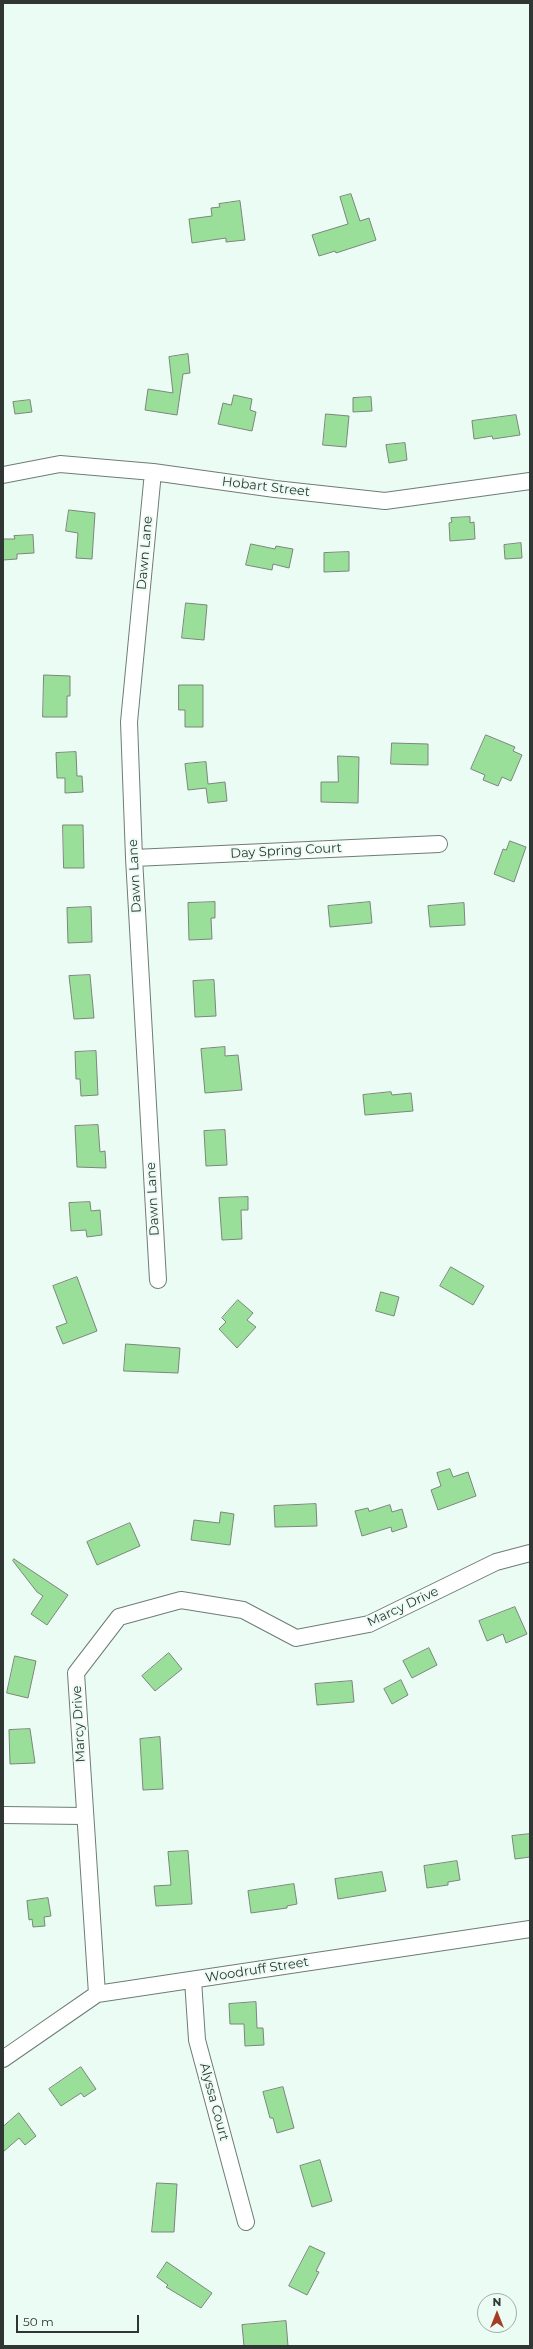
<!DOCTYPE html>
<style>
body{margin:0}
#map{position:relative;width:533px;height:2349px;overflow:hidden;background:#ebfcf5;font-family:Montserrat,sans-serif}
canvas{display:block}
.frame{position:absolute;inset:0;border:4px solid #303634;pointer-events:none}
.north{position:absolute;left:477px;top:2293px;width:40px;height:40px;box-sizing:border-box;background:#ebfcf5;border:1px solid #a0ada8;border-radius:50%;rotate:0deg;font-size:11px;font-weight:700;line-height:16px;text-align:center;color:#303634}
.north::after{content:'';display:block;margin:auto;width:14px;height:18px;background:#a53c23;clip-path:polygon(50% 0,100% 100%,50% 72%,0 100%)}
.scale{position:absolute;left:16px;top:2315px;width:123px;height:18px;box-sizing:border-box;border:2px solid #303634;border-top:0;padding-left:5px;font-size:12px;line-height:14px;white-space:nowrap;color:#303634;-webkit-text-stroke:3px #ebfcf5;paint-order:stroke}
</style>
<div id="map">
<canvas width="533" height="2349"></canvas>
<div class="frame"></div>
<div class="north">N</div>
<div class="scale">50 m</div>
</div>
<script>
const c = document.querySelector('canvas').getContext('2d');
c.lineJoin = 'round';
function paint(path, color) {
  c.fillStyle = color;
  c.fill(path, 'evenodd');
}
function stroke(path, color, width, dash) {
  c.strokeStyle = color;
  c.lineWidth = width;
  c.lineCap = dash ? 'butt' : 'round';
  c.setLineDash(dash || []);
  c.stroke(path);
}
function write(font, color, halo, rows, align = 'center') {
  c.font = font + ' Montserrat,sans-serif';
  c.lineWidth = 4;
  c.setLineDash([]);
  c.textBaseline = 'middle';
  c.strokeStyle = halo;
  c.fillStyle = color;
  for (const [text, x, y, turn = 0] of rows) {
    c.save();
    c.translate(x, y);
    c.rotate((+turn || 0) * Math.PI / 180);
    c.textAlign = isNaN(turn) ? turn : align;
    if (halo) c.strokeText(text, 0, 0);
    c.fillText(text, 0, 0);
    c.restore();
  }
}
const building = new Path2D(`
 M 351,194 L 360,221 L 369,218 L 376,240 L 336,253 L 335,251 L 319,256 L 312,235 L 348,224 L 340,197 Z
 M 240,201 L 245,240 L 226,242 L 226,238 L 192,243 L 189,219 L 212,216 L 211,208 L 220,207 L 219,204 Z
 M 188,354 L 190,373 L 183,374 L 177,415 L 145,410 L 148,389 L 173,393 L 169,357 Z
 M 234,395 L 252,399 L 250,410 L 256,412 L 252,431 L 218,424 L 223,403 L 231,405 Z
 M 371,397 L 372,411 L 353,412 L 353,398 Z
 M 30,400 L 32,412 L 15,414 L 13,402 Z
 M 326,414 L 349,416 L 346,447 L 323,445 Z
 M 516,415 L 520,435 L 493,439 L 492,436 L 474,439 L 472,421 Z
 M 405,443 L 407,460 L 389,463 L 386,445 Z
 M 69,510 L 95,513 L 92,559 L 76,558 L 78,533 L 66,531 Z
 M 470,517 L 470,523 L 474,522 L 475,539 L 450,541 L 449,523 L 452,522 L 451,518 Z
 M 33,535 L 34,553 L 17,554 L 17,559 L 3,560 L 3,539 L 15,539 L 14,536 Z
 M 521,543 L 522,558 L 505,559 L 504,545 Z
 M 251,544 L 275,549 L 276,546 L 293,549 L 289,568 L 273,564 L 272,570 L 246,565 Z
 M 349,552 L 349,571 L 324,572 L 324,553 Z
 M 186,603 L 207,605 L 204,640 L 182,638 Z
 M 44,675 L 70,676 L 70,696 L 67,696 L 67,717 L 43,717 Z
 M 179,685 L 203,685 L 203,727 L 185,727 L 185,710 L 179,710 Z
 M 486,735 L 515,747 L 513,751 L 522,755 L 511,781 L 502,777 L 498,786 L 483,780 L 485,775 L 471,769 Z
 M 392,743 L 428,744 L 428,765 L 391,764 Z
 M 76,752 L 77,776 L 82,776 L 83,792 L 65,793 L 65,778 L 57,778 L 56,753 Z
 M 338,756 L 359,757 L 358,803 L 321,802 L 321,782 L 338,782 Z
 M 206,762 L 208,784 L 225,782 L 227,801 L 208,803 L 206,788 L 188,790 L 185,764 Z
 M 63,825 L 83,825 L 84,868 L 64,868 Z
 M 510,841 L 526,847 L 514,882 L 494,874 L 503,849 L 506,850 Z
 M 215,902 L 215,918 L 211,918 L 212,939 L 189,940 L 188,903 Z
 M 370,902 L 372,923 L 330,927 L 328,906 Z
 M 464,903 L 465,925 L 430,927 L 428,906 Z
 M 91,907 L 92,942 L 68,943 L 67,908 Z
 M 90,975 L 94,1018 L 74,1019 L 69,976 Z
 M 214,980 L 216,1016 L 195,1017 L 193,981 Z
 M 225,1047 L 225,1056 L 238,1055 L 242,1090 L 205,1093 L 201,1049 Z
 M 96,1051 L 98,1095 L 81,1096 L 80,1079 L 76,1079 L 75,1052 Z
 M 391,1092 L 392,1095 L 411,1093 L 413,1111 L 365,1115 L 363,1095 Z
 M 98,1125 L 100,1152 L 105,1151 L 106,1168 L 77,1167 L 75,1126 Z
 M 225,1130 L 227,1165 L 206,1166 L 204,1131 Z
 M 248,1197 L 248,1210 L 241,1210 L 242,1239 L 222,1240 L 219,1198 Z
 M 90,1202 L 91,1211 L 100,1210 L 102,1235 L 87,1237 L 86,1230 L 71,1231 L 69,1203 Z
 M 451,1267 L 484,1286 L 473,1305 L 440,1286 Z
 M 77,1277 L 97,1331 L 63,1344 L 56,1327 L 67,1323 L 53,1286 Z
 M 381,1292 L 399,1297 L 394,1316 L 376,1311 Z
 M 238,1300 L 253,1313 L 247,1320 L 256,1327 L 237,1348 L 219,1329 L 226,1322 L 222,1318 Z
 M 126,1344 L 180,1348 L 178,1373 L 124,1371 Z
 M 450,1469 L 453,1477 L 468,1472 L 476,1496 L 438,1510 L 431,1490 L 441,1486 L 437,1473 Z
 M 316,1504 L 317,1526 L 275,1527 L 274,1506 Z
 M 390,1505 L 392,1512 L 402,1509 L 407,1527 L 392,1532 L 391,1527 L 362,1536 L 355,1511 L 368,1508 L 369,1511 Z
 M 221,1512 L 234,1514 L 230,1545 L 191,1540 L 194,1520 L 219,1523 Z
 M 130,1523 L 140,1546 L 97,1565 L 87,1542 Z
 M 14,1559 L 68,1595 L 47,1625 L 31,1614 L 43,1596 L 37,1592 L 13,1561 Z
 M 515,1607 L 527,1634 L 506,1643 L 503,1634 L 487,1641 L 479,1621 Z
 M 429,1648 L 437,1665 L 412,1678 L 403,1661 Z
 M 169,1653 L 182,1669 L 155,1691 L 142,1676 Z
 M 15,1656 L 36,1661 L 28,1698 L 7,1693 Z
 M 401,1680 L 408,1695 L 392,1704 L 384,1689 Z
 M 352,1681 L 354,1702 L 317,1705 L 315,1684 Z
 M 30,1729 L 35,1763 L 10,1764 L 9,1730 Z
 M 160,1737 L 163,1789 L 143,1790 L 140,1739 Z
 M 530,1834 L 530,1857 L 515,1859 L 512,1836 Z
 M 188,1851 L 192,1904 L 156,1906 L 154,1886 L 171,1885 L 168,1852 Z
 M 457,1861 L 460,1880 L 448,1882 L 448,1885 L 427,1888 L 424,1866 Z
 M 382,1872 L 386,1891 L 338,1899 L 335,1879 Z
 M 294,1884 L 297,1904 L 287,1906 L 287,1908 L 251,1913 L 248,1891 Z
 M 48,1898 L 51,1916 L 44,1917 L 45,1926 L 33,1927 L 32,1919 L 29,1920 L 27,1901 Z
 M 256,2002 L 257,2028 L 263,2028 L 264,2045 L 245,2046 L 244,2024 L 230,2024 L 229,2004 Z
 M 81,2067 L 96,2089 L 84,2097 L 81,2093 L 61,2106 L 49,2089 Z
 M 283,2087 L 294,2128 L 277,2133 L 273,2118 L 270,2118 L 263,2092 Z
 M 19,2113 L 36,2136 L 25,2145 L 19,2138 L 3,2152 L 3,2127 Z
 M 320,2160 L 332,2201 L 312,2207 L 300,2166 Z
 M 157,2183 L 177,2184 L 174,2232 L 152,2232 Z
 M 310,2246 L 325,2253 L 316,2271 L 319,2272 L 307,2295 L 289,2286 Z
 M 167,2262 L 212,2293 L 201,2308 L 166,2287 L 168,2285 L 157,2277 Z
 M 286,2321 L 288,2346 L 244,2346 L 242,2325 Z`);
const minor = new Path2D(`
 M 153,472 L 129,722 L 134,858 L 158,1280
 M 3,475 L 60,464 L 153,472 L 275,489 L 385,501 L 530,481
 M 134,858 L 439,844
 M 3,1815 L 84,1816
 M 193,1980 L 197,2040 L 246,2222
 M 97,1994 L 76,1673 L 119,1617 L 181,1600 L 243,1610 L 296,1638 L 369,1624 L 496,1562 L 530,1553
 M 3,2059 L 97,1994 L 530,1929`);
const streetNames = [
 ["Hobart Street",266,487,7],
 ["Dawn Lane",145,553,-85],
 ["Day Spring Court",286,851,-3],
 ["Dawn Lane",135,876,-93],
 ["Dawn Lane",153,1199,-93],
 ["Marcy Drive",403,1607,-25],
 ["Marcy Drive",79,1724,-93],
 ["Woodruff Street",257,1970,-9],
 ["Alyssa Court",214,2102,75]
];
paint(building, '#9adf99');
stroke(building, '#7c867b', 1);
stroke(minor, '#6d7c76', 18);
stroke(minor, '#fff', 16);
write('13px', '#303634', '#ebfcf5', streetNames);
</script>
